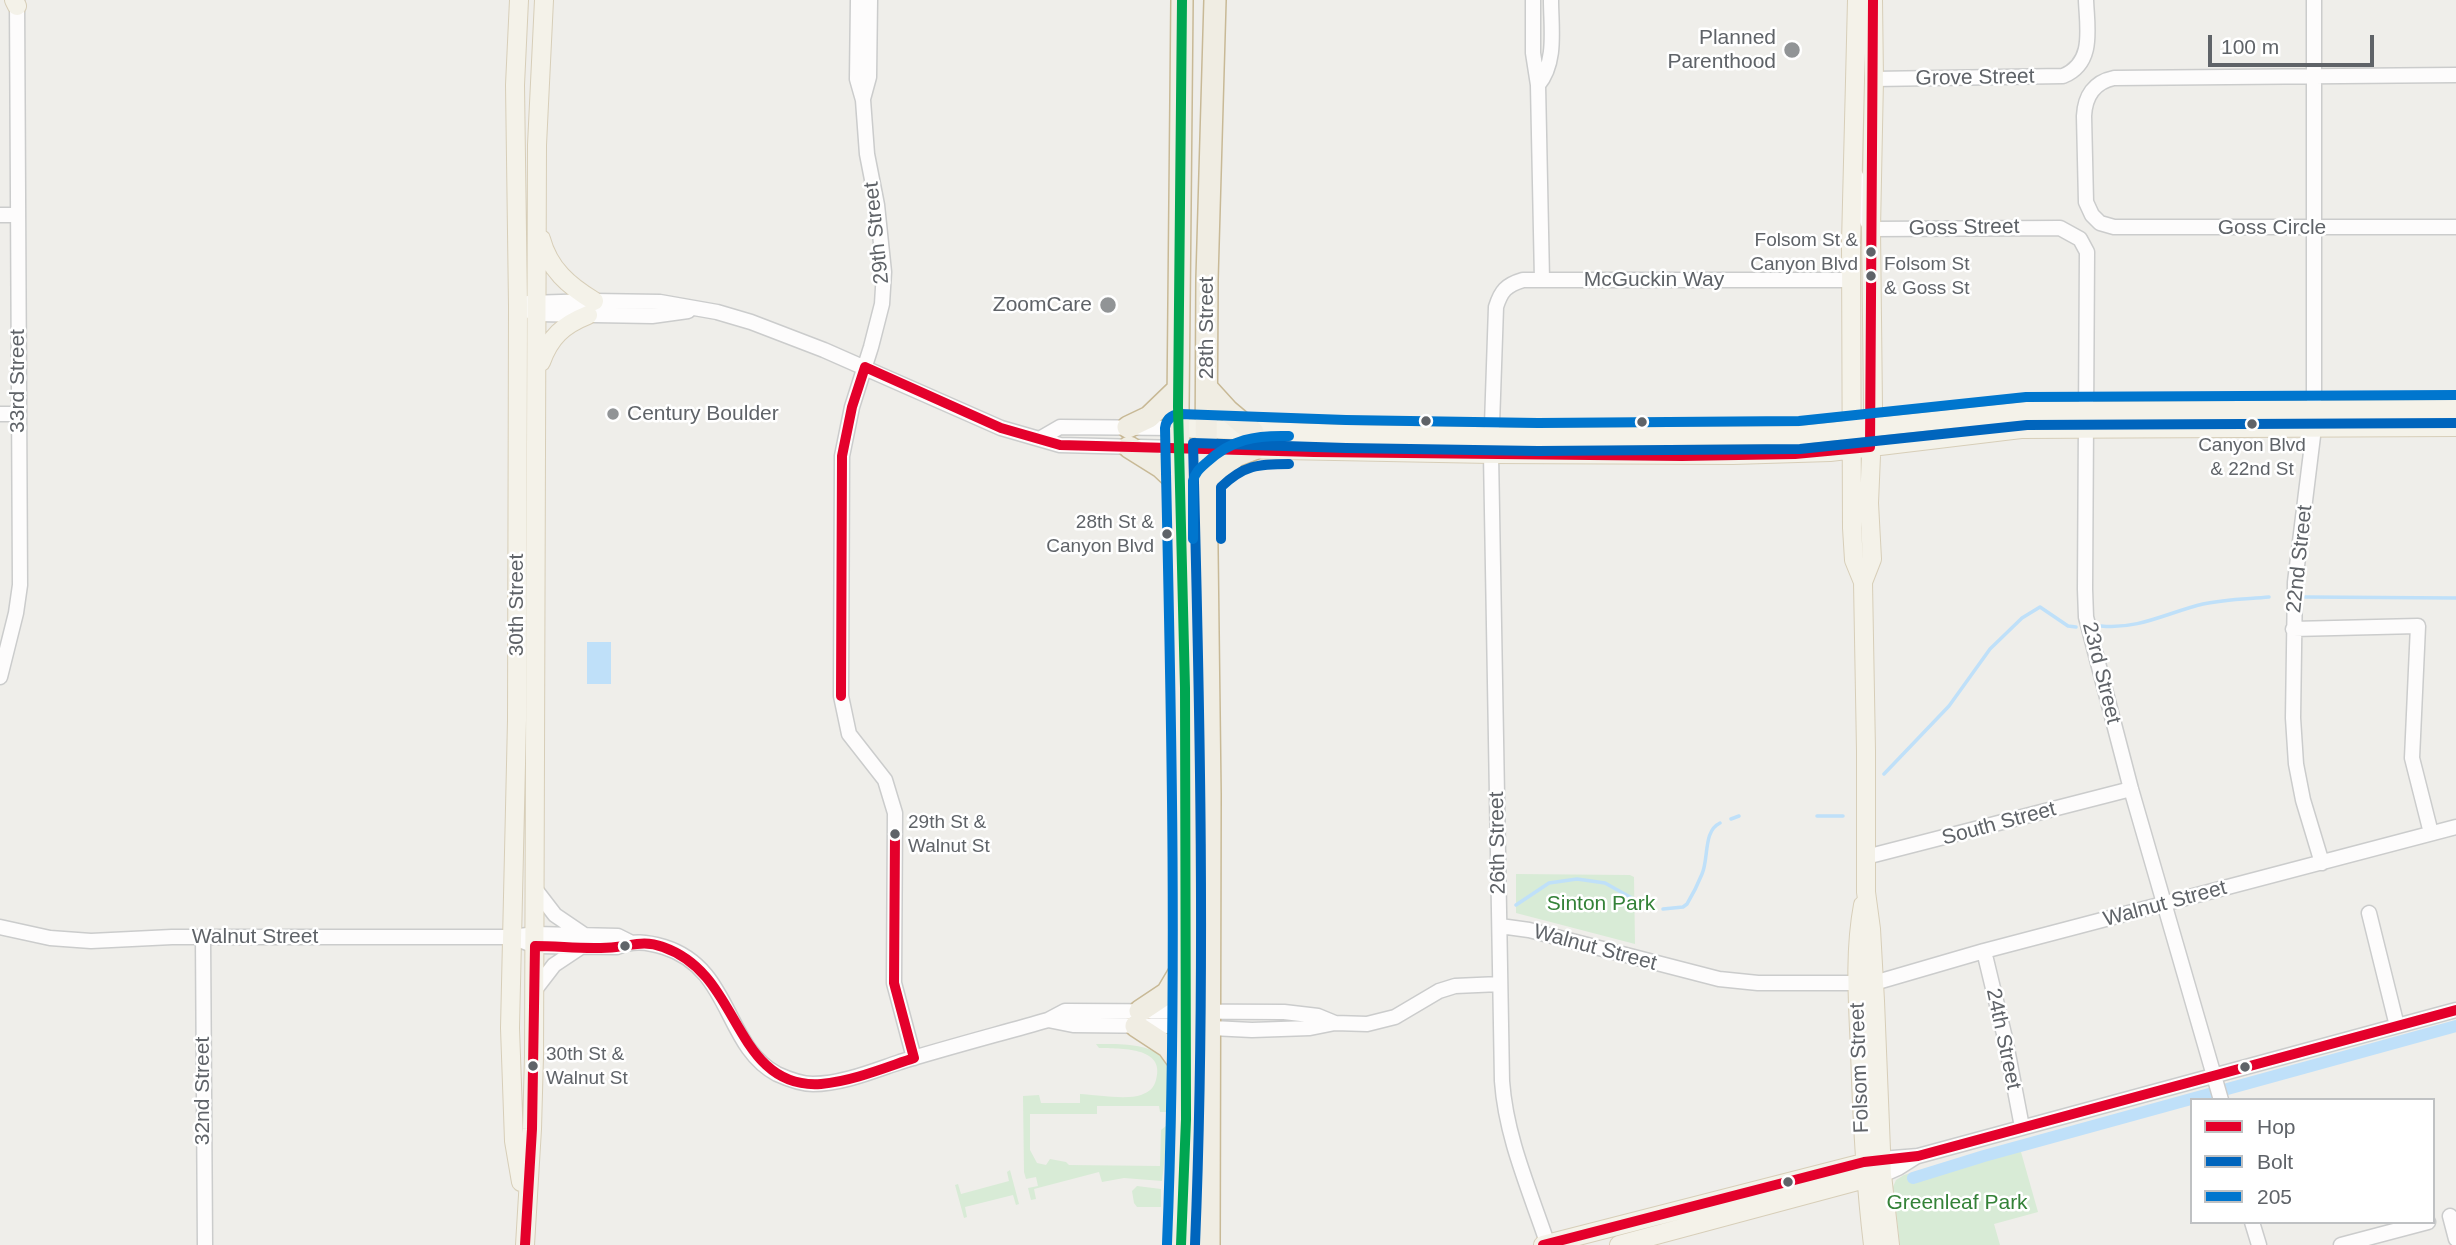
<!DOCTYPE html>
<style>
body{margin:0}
#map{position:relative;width:2456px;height:1245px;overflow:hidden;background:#efeeea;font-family:Arial,sans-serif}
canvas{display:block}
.legend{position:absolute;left:2190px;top:1098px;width:245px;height:126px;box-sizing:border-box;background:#fff;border:2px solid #bfc1c3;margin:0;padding:9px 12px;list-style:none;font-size:21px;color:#5f6368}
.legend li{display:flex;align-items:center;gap:14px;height:35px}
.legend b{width:35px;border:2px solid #bfc1c3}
.scale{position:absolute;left:2208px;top:35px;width:166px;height:32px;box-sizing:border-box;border:4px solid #5f6368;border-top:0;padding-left:9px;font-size:21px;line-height:24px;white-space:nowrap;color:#5f6368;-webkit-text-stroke:5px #fff;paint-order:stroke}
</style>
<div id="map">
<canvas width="2456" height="1245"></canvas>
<ul class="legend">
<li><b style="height:9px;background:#e4002b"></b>Hop</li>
<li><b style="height:9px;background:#0065bd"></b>Bolt</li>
<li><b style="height:9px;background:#0076ce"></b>205</li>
</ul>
<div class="scale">100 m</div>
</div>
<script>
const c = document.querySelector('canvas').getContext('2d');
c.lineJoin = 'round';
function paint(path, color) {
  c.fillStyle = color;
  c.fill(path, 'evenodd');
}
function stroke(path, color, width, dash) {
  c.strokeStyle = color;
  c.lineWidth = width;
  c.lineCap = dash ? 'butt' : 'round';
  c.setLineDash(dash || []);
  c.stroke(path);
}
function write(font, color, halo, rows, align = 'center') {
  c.font = font + ' Arial,sans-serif';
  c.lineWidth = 5;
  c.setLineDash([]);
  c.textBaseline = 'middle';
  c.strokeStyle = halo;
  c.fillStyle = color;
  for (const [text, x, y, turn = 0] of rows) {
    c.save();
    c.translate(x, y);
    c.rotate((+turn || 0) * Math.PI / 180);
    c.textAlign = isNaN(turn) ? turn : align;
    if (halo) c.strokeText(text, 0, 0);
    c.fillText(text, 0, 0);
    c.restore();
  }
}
const green = new Path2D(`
 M 1516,874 L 1630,875 L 1634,877 L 1635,944 L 1516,913 Z
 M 1096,1044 C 1152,1043 1180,1048 1168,1112 L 1160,1112 L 1159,1106 L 1097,1106 L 1097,1114 L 1030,1114 L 1030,1150 L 1037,1163 L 1046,1165 L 1050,1159 L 1066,1162 L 1069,1165 L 1160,1166 L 1161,1130 L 1166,1126 L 1168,1129 L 1162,1181 L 1124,1178 L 1102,1182 L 1099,1172 L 1034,1189 L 1036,1199 L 1031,1200 L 1028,1188 L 1038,1186 L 1036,1177 L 1026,1179 L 1024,1172 L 1023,1096 L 1039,1095 L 1041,1103 L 1080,1103 L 1080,1094 C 1096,1095 1127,1100 1141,1095 C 1149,1092 1154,1088 1156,1080 C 1166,1046 1120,1049 1099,1048 Z
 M 2007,1145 L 2015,1145 L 2021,1152 L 2038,1212 L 1994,1224 L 2000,1245 L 1900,1245 L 1893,1187 L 1896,1180 L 1904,1175 Z
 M 1010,1170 L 1019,1204 L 1016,1205 L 1013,1195 L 965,1207 L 967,1217 L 964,1218 L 955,1185 L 958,1184 L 961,1194 L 1009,1181 L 1007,1172 Z
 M 1137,1186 L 1161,1189 L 1161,1207 L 1137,1207 L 1134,1203 L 1132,1191 Z`);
const water = new Path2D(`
 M 587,642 L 611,642 L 611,684 L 587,684 Z`);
const stream = new Path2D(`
 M 2305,597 L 2456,598
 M 2101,626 C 2138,630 2169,612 2203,604 C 2225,599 2247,599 2269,597
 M 1884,774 L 1949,706 L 1990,649 L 2022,618 L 2040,607 L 2068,626 L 2076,627
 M 1817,816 L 1843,816
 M 1731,819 L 1739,816
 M 1516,905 L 1549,883 L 1577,879 L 1605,883 L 1646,906
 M 1663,909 L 1683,907 L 1687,904 C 1693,894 1698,884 1702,874 C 1709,858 1703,831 1720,823`);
const canal = new Path2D(`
 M 1913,1178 L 1984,1156 L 2456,1026`);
const minor = new Path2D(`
 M 858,0 L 857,79 L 863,100 L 867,154 L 877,205 L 884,272 L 882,304 L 871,347 L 852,407 L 842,456 L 841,696 L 849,734 L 885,780 L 895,813 L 894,983 L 914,1058
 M 1533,0 L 1533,53 L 1538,85 L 1542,280
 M 2314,0 L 2314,428 L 2295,582 L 2293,718 L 2296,764 L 2303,800 L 2322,863
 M 2456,75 L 2114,78 C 2094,82 2085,96 2084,116 L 2086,202 L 2092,215 L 2100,223 L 2114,227 L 2456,227
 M 1874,79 L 2063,76 C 2095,63 2087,28 2086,0
 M 1538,85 C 1557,62 1551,28 1551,0
 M 863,99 L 869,77 L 870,0
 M 1853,170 C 1867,193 1857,206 1871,229 L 2060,228 L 2080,239 L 2087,252 L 2085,589 L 2086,617 L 2131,789 L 2221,1100
 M 0,215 L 18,215
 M 528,303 L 594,301 L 660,302 L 717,312 L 751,322 L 824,350 L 1001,428 L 1060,445 L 1179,448
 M 527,310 L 537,314 L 652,316 L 688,311
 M 0,414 L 18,414
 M 1041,438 L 1060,427 L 1179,428
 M 2293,629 L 2418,626 L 2412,758 L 2431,833
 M 0,677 L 16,613 L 20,585 L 17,0
 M 1866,857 L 2131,789
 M 535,889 L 555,915 L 583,934
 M 2369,913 L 2397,1026
 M 1500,926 L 1529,930 L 1719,979 L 1758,983 L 1858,983
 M 0,927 L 50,938 L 91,941 L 172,937 L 512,937 L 535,934 L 618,936 L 630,942
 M 203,937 L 205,1245
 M 512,937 L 535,946 L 617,947 C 633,940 647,942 664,947 C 732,968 724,1046 777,1074 C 788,1079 800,1084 813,1084 C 842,1084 873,1071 900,1062 C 949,1047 999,1034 1048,1020 L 1065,1011 L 1284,1012 L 1318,1016 L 1335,1023
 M 1984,951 L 2005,1038 L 2022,1127
 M 1874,983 L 1984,951 L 2456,827
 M 534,991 L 554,965 L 581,947
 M 1048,1020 L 1073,1025 L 1171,1026 L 1252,1030 L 1310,1028 L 1335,1023 L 1367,1024 L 1395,1017 L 1439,991 L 1455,986 L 1500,984
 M 1881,1159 L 1918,1156 L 2456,1010
 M 1882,1175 L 1898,1168 L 1917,1156
 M 2450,1216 L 2456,1239
 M 2252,1222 L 2259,1245
 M 1548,1245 C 1530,1191 1506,1138 1502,1081 L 1491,454 L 1496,307 C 1501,291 1506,285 1523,280 L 1851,280
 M 2341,1245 L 2428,1222`);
const major = new Path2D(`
 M 14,0 L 17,6
 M 519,0 L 515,85 L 518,306 L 517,720 L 510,1028 L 514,1141 L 521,1182
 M 1857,0 L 1851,243 L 1852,528 L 1854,560 L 1863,582 L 1866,751 L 1866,892 L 1871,929 L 1875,1001 L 1882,1175 L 1890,1245
 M 541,239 C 549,269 569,286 594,301
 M 541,362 C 550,337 563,325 588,315
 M 1179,428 L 1346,434 L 1538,437 L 1800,435 L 2026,411 L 2456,409
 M 1179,448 L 1491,454 L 1733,455 L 1830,452 L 2021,429 L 2456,427
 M 1863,582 L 1872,559 L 1869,503 L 1873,408 L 1871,229 L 1874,79 L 1873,0
 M 1863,905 C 1854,953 1858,1003 1860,1051 C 1862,1116 1865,1180 1873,1245
 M 525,1245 L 532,1129 L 534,1056 L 537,145 L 544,0
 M 1543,1245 L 1875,1160
 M 1619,1245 L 1876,1176`);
const highway = new Path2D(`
 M 1208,389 L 1228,411 L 1253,432
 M 1128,427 L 1149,417 L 1178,389
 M 1129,447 L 1161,467 L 1179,484
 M 1207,481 L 1236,456 L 1254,449
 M 1140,1011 L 1167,993 L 1183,966
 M 1136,1026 L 1168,1047 L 1186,1072
 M 1181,1245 L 1186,1119 L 1185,688 L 1178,407 L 1182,0
 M 1209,1245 L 1210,794 L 1206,471 L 1207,279 L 1215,0`);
const bus1 = new Path2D(`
 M 841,696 L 842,456 L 852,407 L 865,367 L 1001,428 L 1060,445 L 1314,452 L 1682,456 L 1795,454 L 1870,447 L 1873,0
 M 525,1245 L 532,1129 L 535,946 C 561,946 590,950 616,947 C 633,945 645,940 663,947 C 680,953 694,963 706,977 C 741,1017 753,1089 821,1084 C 853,1081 884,1068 914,1058 L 894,983 L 895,834
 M 1543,1245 L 1864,1162 L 1918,1156 L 2456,1010`);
const bus2 = new Path2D(`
 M 1221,539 L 1221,487 C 1244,465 1258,464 1289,464
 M 1195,1245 C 1206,978 1200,710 1193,443 L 1346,448 L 1538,451 L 1800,449 L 2027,425 L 2456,423`);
const bus3 = new Path2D(`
 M 1193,539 L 1193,481 C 1195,473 1199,469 1206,463 C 1231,439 1256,435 1289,436
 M 1167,1244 C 1178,973 1171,700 1165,428 C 1166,420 1171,415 1180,414 L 1346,420 L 1538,423 L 1799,421 L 2026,397 L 2456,395`);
const bus4 = new Path2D(`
 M 1181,1245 L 1186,1119 L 1185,688 L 1178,407 L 1182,0`);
const markers = [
 [1792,50,9,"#919496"],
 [1871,252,6,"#5f6368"],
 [1871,276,6,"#5f6368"],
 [1108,305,9,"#919496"],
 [613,414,7,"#919496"],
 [1426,421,6,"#5f6368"],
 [1642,422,6,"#5f6368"],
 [2252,424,6,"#5f6368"],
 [1167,534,6,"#5f6368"],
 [895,834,6,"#5f6368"],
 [625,946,6,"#5f6368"],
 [533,1066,6,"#5f6368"],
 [2245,1067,6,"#5f6368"],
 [1788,1182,6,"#5f6368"]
];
const busNames = [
 ["Folsom St &",1858,241,"right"],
 ["Canyon Blvd",1858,265,"right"],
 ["Folsom St",1884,265],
 ["& Goss St",1884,289],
 ["Canyon Blvd",2252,446,"center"],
 ["& 22nd St",2252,470,"center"],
 ["28th St &",1154,523,"right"],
 ["Canyon Blvd",1154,547,"right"],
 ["29th St &",908,823],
 ["Walnut St",908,847],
 ["30th St &",546,1055],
 ["Walnut St",546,1079]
];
const poiNames = [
 ["Planned",1776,38],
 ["Parenthood",1776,62],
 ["ZoomCare",1092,305],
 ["Century Boulder",627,414,"left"]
];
const streetNames = [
 ["Grove Street",1975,78,-1],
 ["Goss Street",1964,228,-1],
 ["Goss Circle",2272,228],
 ["29th Street",877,233,-96],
 ["McGuckin Way",1654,280],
 ["28th Street",1207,328,-90],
 ["33rd Street",18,381,-90],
 ["22nd Street",2300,559,-84],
 ["30th Street",517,605,-90],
 ["23rd Street",2101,673,76],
 ["South Street",1999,824,-15],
 ["26th Street",1498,843,-91],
 ["Walnut Street",2165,904,-15],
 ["Walnut Street",255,937],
 ["Walnut Street",1595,948,15],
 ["24th Street",2003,1039,78],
 ["Folsom Street",1860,1068,-92],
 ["32nd Street",203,1091,-90]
];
const parkNames = [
 ["Sinton Park",1601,904],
 ["Greenleaf Park",1957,1203]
];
paint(green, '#d8ebd6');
paint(water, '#bfe0f9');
stroke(stream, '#bfe0f9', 3.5);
stroke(canal, '#bfe0f9', 12);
stroke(minor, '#cbcccc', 17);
stroke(major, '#d7ceb8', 20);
stroke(highway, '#c8b996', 24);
stroke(minor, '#fdfcfc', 14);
stroke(major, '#f4f2e9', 18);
stroke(highway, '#f0ede3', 21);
stroke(bus1, '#e4002b', 10);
stroke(bus2, '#0065bd', 10);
stroke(bus3, '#0076ce', 10);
stroke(bus4, '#00a651', 10);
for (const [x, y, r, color] of markers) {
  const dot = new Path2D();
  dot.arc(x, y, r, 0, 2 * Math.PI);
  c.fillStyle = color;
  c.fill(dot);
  stroke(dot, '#fff', 2.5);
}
write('19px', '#5f6368', '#fff', busNames, 'left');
write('21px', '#5f6368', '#fff', poiNames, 'right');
write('21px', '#5f6368', '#fff', streetNames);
write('21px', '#348238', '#fff', parkNames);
</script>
